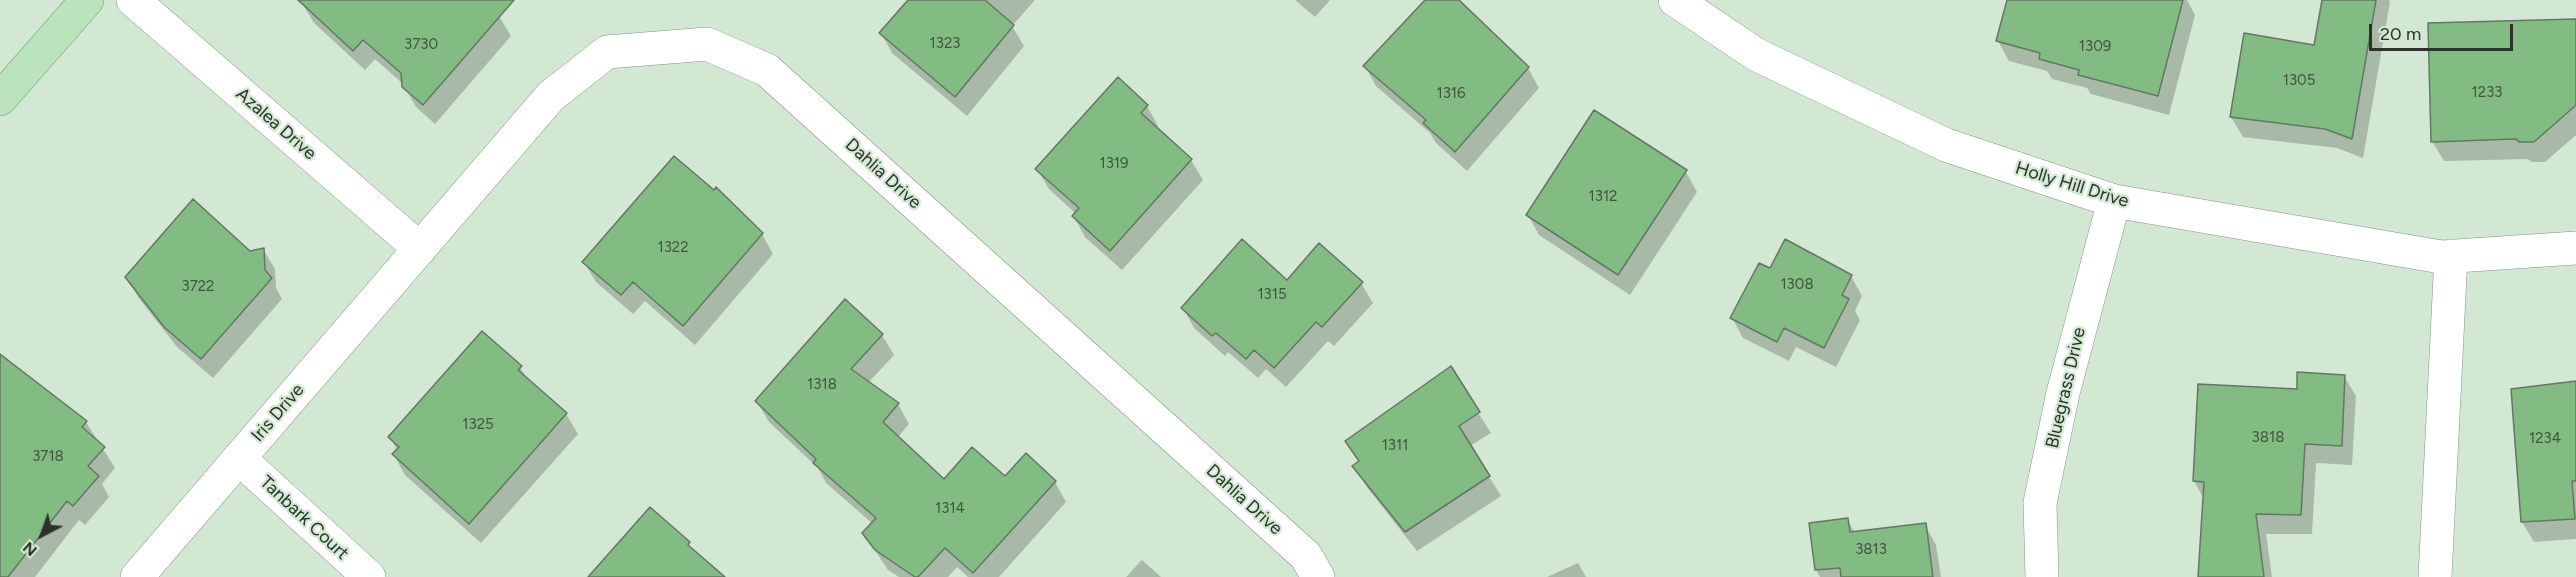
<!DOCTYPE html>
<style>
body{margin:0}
#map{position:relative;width:2576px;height:577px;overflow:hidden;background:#d2e8d2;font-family:Figtree,sans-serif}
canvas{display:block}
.north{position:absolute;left:12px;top:505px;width:60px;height:60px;-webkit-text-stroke:4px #d2e8d2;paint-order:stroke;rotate:221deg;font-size:16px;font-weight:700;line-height:24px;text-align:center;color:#2b332b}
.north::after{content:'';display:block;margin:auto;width:21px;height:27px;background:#2b332b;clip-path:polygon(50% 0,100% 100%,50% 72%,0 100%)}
.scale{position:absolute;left:2369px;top:24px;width:144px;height:27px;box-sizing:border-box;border:3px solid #2b332b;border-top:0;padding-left:8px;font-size:18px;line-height:21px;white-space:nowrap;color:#2b332b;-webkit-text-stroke:4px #d2e8d2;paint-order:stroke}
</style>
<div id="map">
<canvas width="2576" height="577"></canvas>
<div class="north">N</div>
<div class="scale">20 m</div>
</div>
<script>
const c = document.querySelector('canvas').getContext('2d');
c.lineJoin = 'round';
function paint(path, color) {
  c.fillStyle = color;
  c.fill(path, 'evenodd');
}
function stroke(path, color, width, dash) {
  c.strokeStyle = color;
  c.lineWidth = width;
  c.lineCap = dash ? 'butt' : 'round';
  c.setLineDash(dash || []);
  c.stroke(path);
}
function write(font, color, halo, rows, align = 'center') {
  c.font = font + ' Figtree,sans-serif';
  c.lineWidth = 4.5;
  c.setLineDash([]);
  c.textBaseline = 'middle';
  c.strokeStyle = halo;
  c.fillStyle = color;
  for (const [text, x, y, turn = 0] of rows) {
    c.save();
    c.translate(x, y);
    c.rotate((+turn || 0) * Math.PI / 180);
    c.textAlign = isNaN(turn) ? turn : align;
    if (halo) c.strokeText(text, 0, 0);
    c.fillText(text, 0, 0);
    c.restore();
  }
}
const shadow = new Path2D(`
 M 304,0 L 482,0 L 499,16 L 511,36 L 435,124 L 416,107 L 403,84 L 375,59 L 365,70 L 314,23 L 302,3 Z
 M 910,0 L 1035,0 L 1012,26 L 1024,46 L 967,116 L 892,53 L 881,33 Z
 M 1295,0 L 1330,0 L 1315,17 Z
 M 1427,0 L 1457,0 L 1528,68 L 1539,88 L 1467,171 L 1436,143 L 1430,133 L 1376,86 L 1365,66 Z
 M 2009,0 L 2187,0 L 2195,15 L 2169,115 L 2091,94 L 2087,88 L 2052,79 L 2047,71 L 2009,61 L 1998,41 Z
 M 2323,0 L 2389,0 L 2390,2 L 2363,158 L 2337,148 L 2243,137 L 2231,117 L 2315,47 Z
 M 2576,21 L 2576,135 L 2545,162 L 2532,162 L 2528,159 L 2444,161 L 2432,141 Z
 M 1147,106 L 1158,126 L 1156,129 L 1191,160 L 1203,180 L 1122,270 L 1085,237 L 1074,217 L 1076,214 L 1049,189 L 1037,169 Z
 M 1686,172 L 1697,192 L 1630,295 L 1539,235 L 1528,215 Z
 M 762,234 L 773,254 L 695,345 L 645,301 L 633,314 L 596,282 L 584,262 Z
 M 263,249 L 275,269 L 276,288 L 282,299 L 213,378 L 177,347 L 138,297 L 127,277 Z
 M 1851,276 L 1862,296 L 1855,311 L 1860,320 L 1836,367 L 1796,347 L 1789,361 L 1743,338 L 1732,318 Z
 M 1287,282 L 1361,283 L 1373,303 L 1334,346 L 1328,341 L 1286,387 L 1266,369 L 1258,378 L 1228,352 L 1225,356 L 1194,328 L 1183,308 Z
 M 882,335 L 894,355 L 868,383 L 898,404 L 909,424 L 898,437 L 944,481 L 1006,478 L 1055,482 L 1066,502 L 999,577 L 968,577 L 957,567 L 948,577 L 899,577 L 888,570 L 864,534 L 873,524 L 826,483 L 818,468 L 769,422 L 757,402 Z
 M 520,367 L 529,382 L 566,414 L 578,434 L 481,543 L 405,475 L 394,455 L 397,450 L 390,437 Z
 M 1450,368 L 1491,433 L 1470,446 L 1501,496 L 1417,551 L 1366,486 L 1354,466 L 1359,463 L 1347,442 Z
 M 2344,376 L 2356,396 L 2352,465 L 2316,463 L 2312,534 L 2266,534 L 2272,577 L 2200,577 L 2204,499 L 2194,481 L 2298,391 Z
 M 0,380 L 86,422 L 115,468 L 102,484 L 109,497 L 85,525 L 79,520 L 35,577 L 0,577 Z
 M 2576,382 L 2576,539 L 2534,542 L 2522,522 Z
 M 1847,519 L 1855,533 L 1925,525 L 1936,545 L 1941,577 L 1820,577 L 1816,570 Z
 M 1142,560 L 1161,577 L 1126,577 Z
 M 1578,563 L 1586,577 L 1547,577 Z`);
const building = new Path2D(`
 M 298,0 L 514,0 L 423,105 L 402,87 L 401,73 L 363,40 L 353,51 Z
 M 908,0 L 985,0 L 1014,25 L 955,97 L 879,33 Z
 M 1425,0 L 1459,0 L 1529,67 L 1455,152 L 1423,123 L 1426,120 L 1363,66 Z
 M 2007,0 L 2183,0 L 2158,96 L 2078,75 L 2079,70 L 2039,59 L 2040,53 L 1996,41 Z
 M 2322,0 L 2376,0 L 2352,139 L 2325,129 L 2230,117 L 2244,33 L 2314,45 Z
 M 2576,19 L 2576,105 L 2534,142 L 2519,142 L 2516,139 L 2431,142 L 2428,23 Z
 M 1118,77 L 1148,105 L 1141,113 L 1192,159 L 1110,251 L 1072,216 L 1079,208 L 1035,169 Z
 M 1594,110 L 1687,170 L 1618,275 L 1526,215 Z
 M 674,156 L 714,190 L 716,187 L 763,233 L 683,326 L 633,282 L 621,295 L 582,262 Z
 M 193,199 L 250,251 L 264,248 L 265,270 L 272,278 L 201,359 L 164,327 L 125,277 Z
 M 1242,239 L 1287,280 L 1319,243 L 1363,282 L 1322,327 L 1316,322 L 1274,368 L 1254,350 L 1246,359 L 1216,333 L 1212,336 L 1181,308 Z
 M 1785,239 L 1852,275 L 1842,295 L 1849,299 L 1824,348 L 1784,328 L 1777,342 L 1730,318 L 1759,263 L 1770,268 Z
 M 845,299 L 883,334 L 851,369 L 899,403 L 883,422 L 944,479 L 972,447 L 1005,476 L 1026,453 L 1056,481 L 973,573 L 945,548 L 918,577 L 915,577 L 875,550 L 862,533 L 876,518 L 813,463 L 816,459 L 755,401 Z
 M 482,331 L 522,366 L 518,370 L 567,413 L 469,524 L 392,454 L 399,447 L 388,437 Z
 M 0,354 L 87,421 L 82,427 L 105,447 L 88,466 L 99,476 L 73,506 L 67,501 L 8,577 L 0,577 Z
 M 1451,366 L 1480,412 L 1459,426 L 1490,476 L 1405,532 L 1352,466 L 1359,461 L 1345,441 Z
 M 2297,372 L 2345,375 L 2342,446 L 2305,444 L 2301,515 L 2256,514 L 2264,577 L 2198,577 L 2204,482 L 2193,481 L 2198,384 L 2297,389 Z
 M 2576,381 L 2576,481 L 2572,481 L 2575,519 L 2521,522 L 2511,389 Z
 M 650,507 L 690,542 L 688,545 L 725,577 L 588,577 Z
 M 1848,518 L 1850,532 L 1926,523 L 1933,577 L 1841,577 L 1840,568 L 1815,570 L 1809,523 Z`);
const minor = new Path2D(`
 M 133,0 L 420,249
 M 1675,0 L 1757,55 L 1946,145 L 2114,201 L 2441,257 L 2576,248
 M 239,458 L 369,577
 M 137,577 L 551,96 L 607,52 L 707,44 L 767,70 L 1306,556 L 1318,577
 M 2042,577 L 2040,503 L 2063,393 L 2114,201
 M 2435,577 L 2451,256`);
const major = new Path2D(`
 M 0,99 L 87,0`);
const numberNames = [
 ["1323",945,44],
 ["3730",421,45],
 ["1309",2095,47],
 ["1305",2299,81],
 ["1233",2487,93],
 ["1316",1451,94],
 ["1319",1114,164],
 ["1312",1603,197],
 ["1322",673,248],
 ["1308",1797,285],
 ["3722",198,287],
 ["1315",1272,295],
 ["1318",822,385],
 ["1325",478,425],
 ["3818",2268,438],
 ["1234",2545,439],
 ["1311",1395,446],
 ["3718",48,457],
 ["1314",950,509],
 ["3813",1871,550]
];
const streetNames = [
 ["Azalea Drive",276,124,41],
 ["Dahlia Drive",883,174,42],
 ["Holly Hill Drive",2072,185,17],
 ["Bluegrass Drive",2066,388,-77],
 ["Iris Drive",278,413,-49],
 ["Dahlia Drive",1244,500,42],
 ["Tanbark Court",304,518,43]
];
paint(shadow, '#0003');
paint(building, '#82bc83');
stroke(building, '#647764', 1.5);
stroke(minor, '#829682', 34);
stroke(major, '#6b996d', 34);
stroke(minor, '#fff', 33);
stroke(major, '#bbe3bc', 33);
write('15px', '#415541', null, numberNames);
write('18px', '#2b332b', '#d2e8d2', streetNames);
</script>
